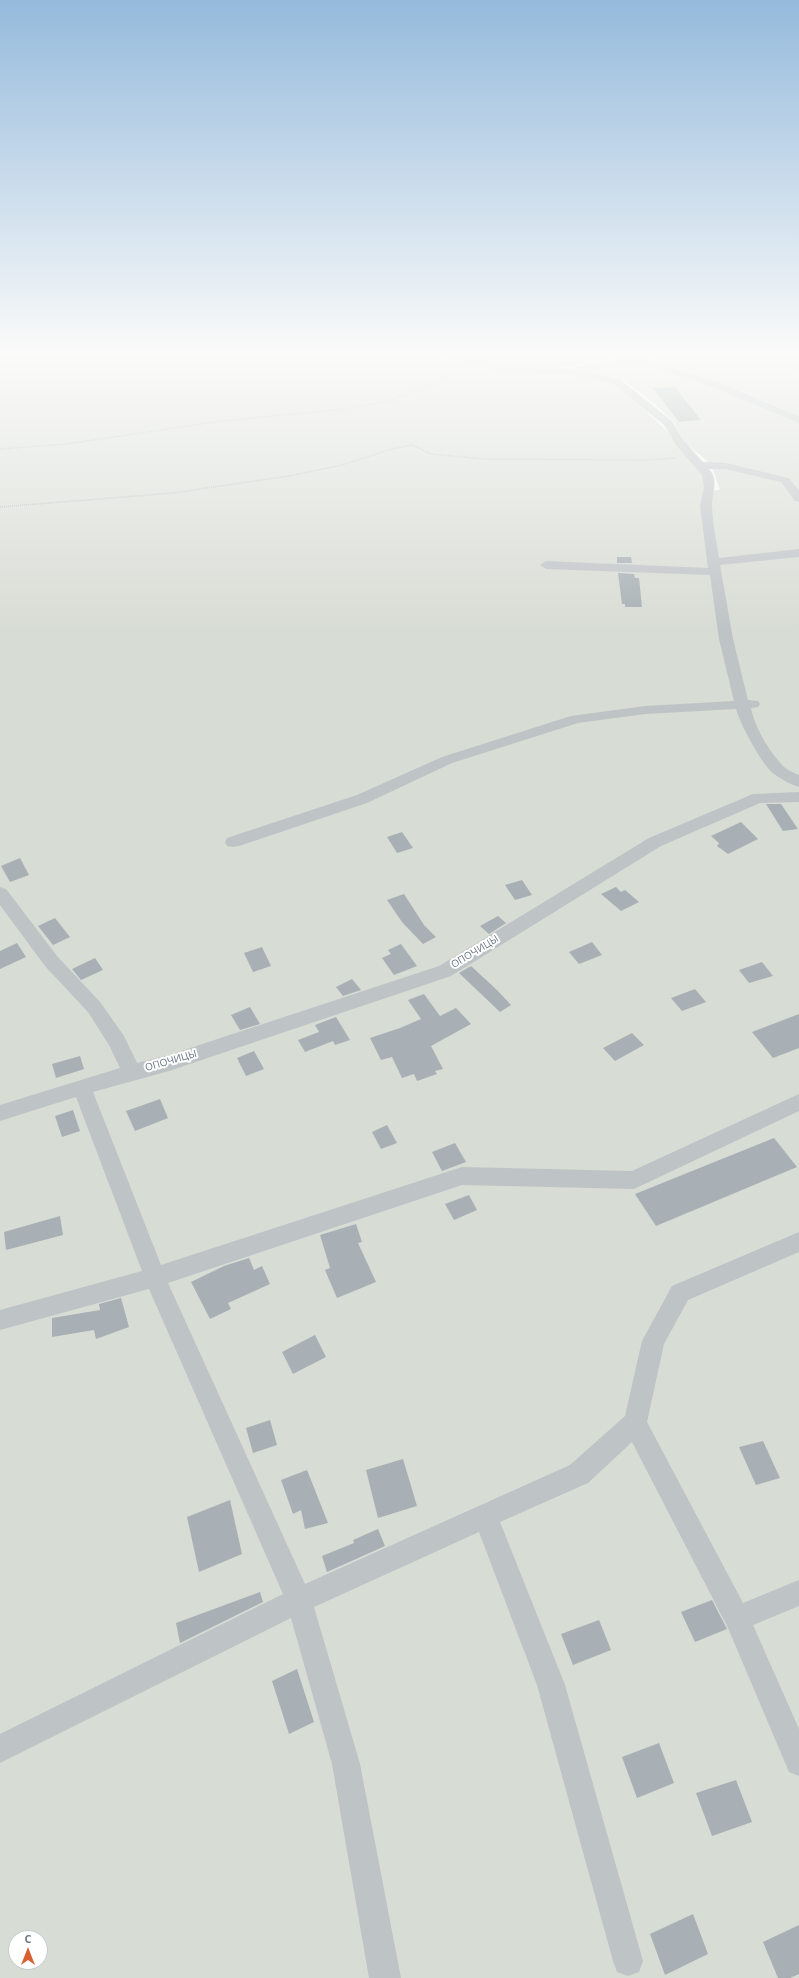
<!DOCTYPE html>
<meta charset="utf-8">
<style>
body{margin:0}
#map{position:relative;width:799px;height:1978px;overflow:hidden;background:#f7f7f5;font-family:"Open Sans",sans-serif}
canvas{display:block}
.north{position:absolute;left:8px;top:1930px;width:40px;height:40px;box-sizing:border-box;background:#fff;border:1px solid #c3c9ce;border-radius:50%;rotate:0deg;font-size:11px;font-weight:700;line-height:16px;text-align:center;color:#687784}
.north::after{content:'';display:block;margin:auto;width:14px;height:18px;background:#da5f32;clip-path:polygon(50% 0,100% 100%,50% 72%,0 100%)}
</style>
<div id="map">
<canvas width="799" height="1978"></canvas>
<div class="north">С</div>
</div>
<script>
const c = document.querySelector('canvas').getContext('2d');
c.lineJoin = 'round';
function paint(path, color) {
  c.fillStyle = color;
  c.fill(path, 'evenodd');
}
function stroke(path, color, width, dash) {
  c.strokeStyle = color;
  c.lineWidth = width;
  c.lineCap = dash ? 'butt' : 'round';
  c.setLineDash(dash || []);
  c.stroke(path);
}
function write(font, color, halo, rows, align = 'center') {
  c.font = font + ' "Open Sans",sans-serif';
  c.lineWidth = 4;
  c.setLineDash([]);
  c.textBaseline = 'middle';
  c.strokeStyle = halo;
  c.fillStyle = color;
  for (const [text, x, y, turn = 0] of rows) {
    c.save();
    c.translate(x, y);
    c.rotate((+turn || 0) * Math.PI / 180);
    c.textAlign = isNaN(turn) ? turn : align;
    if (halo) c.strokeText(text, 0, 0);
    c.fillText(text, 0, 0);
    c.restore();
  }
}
const green = new Path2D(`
 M 0,354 L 444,354 L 488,368 L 586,376 L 611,383 L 633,399 L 667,431 L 706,478 L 704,491 L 720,490 L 713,470 L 706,460 L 685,443 L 673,421 L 646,397 L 625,381 L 580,371 L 594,367 L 639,362 L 717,388 L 799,422 L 799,1978 L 0,1978 ZM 16,1938 L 40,1938 L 40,1962 L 16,1962 Z
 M 456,354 L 618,354 L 624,358 L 556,368 L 496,364 Z
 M 635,354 L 799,354 L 799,416 L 747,394 Z`);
const building = new Path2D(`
 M 675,387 L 701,420 L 679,422 L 653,388 Z
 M 617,557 L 631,557 L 632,563 L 617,563 Z
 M 618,573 L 634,574 L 635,578 L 639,578 L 642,607 L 625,607 L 625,604 L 622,604 Z
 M 766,804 L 781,804 L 798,829 L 783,831 Z
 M 741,822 L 758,839 L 728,854 L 717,846 L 719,843 L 711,836 Z
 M 402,832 L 413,848 L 397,853 L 387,837 Z
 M 20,858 L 29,875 L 10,882 L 1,866 Z
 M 522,880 L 532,895 L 515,900 L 505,885 Z
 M 616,887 L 621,892 L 625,890 L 639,902 L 621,911 L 601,894 Z
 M 404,894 L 424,925 L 436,937 L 423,944 L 402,922 L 387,900 Z
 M 498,916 L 506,923 L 489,934 L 480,926 Z
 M 55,918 L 70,937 L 53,945 L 38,926 Z
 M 592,942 L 602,955 L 579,964 L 569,952 Z
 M 17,943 L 26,957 L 0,969 L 0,951 Z
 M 401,944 L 417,966 L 394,975 L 382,958 L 391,954 L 388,950 Z
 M 262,947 L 271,966 L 253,972 L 244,953 Z
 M 95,958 L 103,970 L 81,980 L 72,969 Z
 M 762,962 L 773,976 L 749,983 L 739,970 Z
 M 471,966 L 497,990 L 511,1005 L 500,1012 L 459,973 Z
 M 352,979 L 361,990 L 343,996 L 336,987 Z
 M 695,989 L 706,1002 L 682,1011 L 671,998 Z
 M 424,994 L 440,1016 L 456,1008 L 471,1024 L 431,1046 L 443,1069 L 435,1071 L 437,1074 L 417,1081 L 414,1074 L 402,1078 L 392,1057 L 381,1060 L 370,1038 L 400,1028 L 421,1019 L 408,1000 Z
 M 250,1007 L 260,1024 L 240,1030 L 231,1015 Z
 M 799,1014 L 799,1048 L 773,1058 L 752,1032 Z
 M 336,1017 L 350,1040 L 335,1045 L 333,1041 L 305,1052 L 298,1040 L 319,1032 L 315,1025 Z
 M 632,1033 L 644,1045 L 615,1061 L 603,1048 Z
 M 254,1051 L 264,1069 L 246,1076 L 237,1058 Z
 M 80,1056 L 84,1069 L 56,1078 L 52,1064 Z
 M 160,1099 L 168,1118 L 135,1131 L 126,1111 Z
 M 73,1110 L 80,1131 L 62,1137 L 55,1116 Z
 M 387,1125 L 397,1143 L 381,1149 L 372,1132 Z
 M 774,1138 L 797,1167 L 656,1226 L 635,1194 Z
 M 455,1143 L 466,1162 L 442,1171 L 432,1152 Z
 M 469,1195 L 477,1210 L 454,1220 L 445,1204 Z
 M 60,1216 L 63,1235 L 6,1250 L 4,1232 Z
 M 356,1224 L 362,1242 L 358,1243 L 376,1282 L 337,1298 L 325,1270 L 330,1268 L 320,1235 Z
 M 249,1258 L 254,1270 L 262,1266 L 270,1284 L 228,1303 L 231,1309 L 210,1319 L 191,1282 L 224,1266 Z
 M 121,1298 L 129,1327 L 96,1339 L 94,1330 L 52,1337 L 52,1318 L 100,1310 L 99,1304 Z
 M 315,1335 L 326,1357 L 293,1374 L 282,1352 Z
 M 270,1420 L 277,1445 L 253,1453 L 246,1428 Z
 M 763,1441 L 780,1478 L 756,1485 L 739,1447 Z
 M 403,1459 L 417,1506 L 378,1518 L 366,1470 Z
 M 307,1470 L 328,1523 L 305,1529 L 301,1510 L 293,1514 L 281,1480 Z
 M 230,1500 L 242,1554 L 199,1572 L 187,1517 Z
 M 378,1529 L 385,1546 L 327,1572 L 322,1556 L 354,1543 L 353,1540 Z
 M 260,1592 L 263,1602 L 180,1643 L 176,1623 Z
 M 712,1600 L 727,1629 L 695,1642 L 681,1612 Z
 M 599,1620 L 611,1650 L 573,1665 L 561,1634 Z
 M 297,1669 L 314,1722 L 289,1734 L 272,1681 Z
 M 659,1743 L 674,1783 L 637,1798 L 622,1757 Z
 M 736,1780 L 752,1822 L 712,1836 L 696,1793 Z
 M 693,1914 L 708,1954 L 665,1975 L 650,1934 Z
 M 799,1925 L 799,1974 L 790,1978 L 778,1978 L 763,1942 Z`);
const path = new Path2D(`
 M 726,374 L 772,373 L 799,370
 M 0,449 L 66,444 L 222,421 L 336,410 L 390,401 L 435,383 L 451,366
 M 0,507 L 173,493 L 289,476 L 342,465 L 392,449 L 412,445 L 431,454 L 484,459 L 648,460 L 676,458`);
const minor = new Path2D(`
 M 444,354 L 460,354 L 493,363 L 572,369 L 577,366 L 625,358 L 618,354 L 633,354 L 723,384 L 799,416 L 799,423 L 715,388 L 637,362 L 585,371 L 621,380 L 672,421 L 684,441 L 703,462 L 725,463 L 789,478 L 799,491 L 799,502 L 795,501 L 781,482 L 725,469 L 709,469 C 720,481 711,494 712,508 C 713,524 716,541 719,558 L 799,549 L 799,557 L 720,565 L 733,639 L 748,700 L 758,701 L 760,704 L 758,707 L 751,708 C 755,728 769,751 783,766 C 787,770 794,773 799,775 L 799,787 C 791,785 781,779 774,774 C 762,765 740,724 736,709 L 645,714 L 578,723 L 452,763 L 367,803 L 239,846 L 233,847 L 227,846 L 225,842 L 227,838 L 357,795 L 442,757 L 571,716 L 645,706 L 734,701 L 719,639 L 710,575 L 546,569 L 540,565 L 546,561 L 708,568 L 700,506 L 704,487 L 702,475 L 676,445 L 664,425 L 613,384 L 588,377 L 565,374 L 544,374 L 492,369 L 446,356 Z
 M 799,792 L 799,802 L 760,803 L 661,846 L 451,976 L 169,1071 L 93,1092 L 161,1265 L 462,1167 L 632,1171 L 799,1094 L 799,1111 L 634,1189 L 462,1185 L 168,1283 L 305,1584 L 570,1465 L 625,1416 L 642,1341 L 672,1286 L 799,1232 L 799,1252 L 688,1300 L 664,1344 L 647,1422 L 743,1603 L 799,1580 L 799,1606 L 753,1625 L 799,1729 L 799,1776 L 789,1772 L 728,1628 L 632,1442 L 588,1483 L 500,1522 L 565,1685 L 643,1961 L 639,1972 L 628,1976 L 617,1972 L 613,1961 L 537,1685 L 479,1532 L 314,1607 L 360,1764 L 401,1978 L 369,1978 L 332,1764 L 291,1618 L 0,1763 L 0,1734 L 283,1594 L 149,1289 L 0,1330 L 0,1310 L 142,1271 L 76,1097 L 0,1121 L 0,1105 L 120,1068 L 109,1045 L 88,1012 L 45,966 L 0,905 L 0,887 L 6,889 L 57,956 L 100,1002 L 124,1036 L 137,1063 L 169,1055 L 439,966 L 649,838 L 753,794 Z`);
const streetNames = [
 ["ОПОЧИЦЫ",475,952,-31],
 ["ОПОЧИЦЫ",171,1061,-16]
];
paint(green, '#d7dcd4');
paint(building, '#a8b0b5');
stroke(path, '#b9bcbe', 1.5, [1, 1]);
paint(minor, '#bec3c6');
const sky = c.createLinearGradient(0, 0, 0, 631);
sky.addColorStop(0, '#95badc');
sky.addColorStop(0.56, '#fbfbfa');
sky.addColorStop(1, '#fbfbfa00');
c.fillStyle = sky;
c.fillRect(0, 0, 799, 631);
write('10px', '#687784', '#fff', streetNames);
</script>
